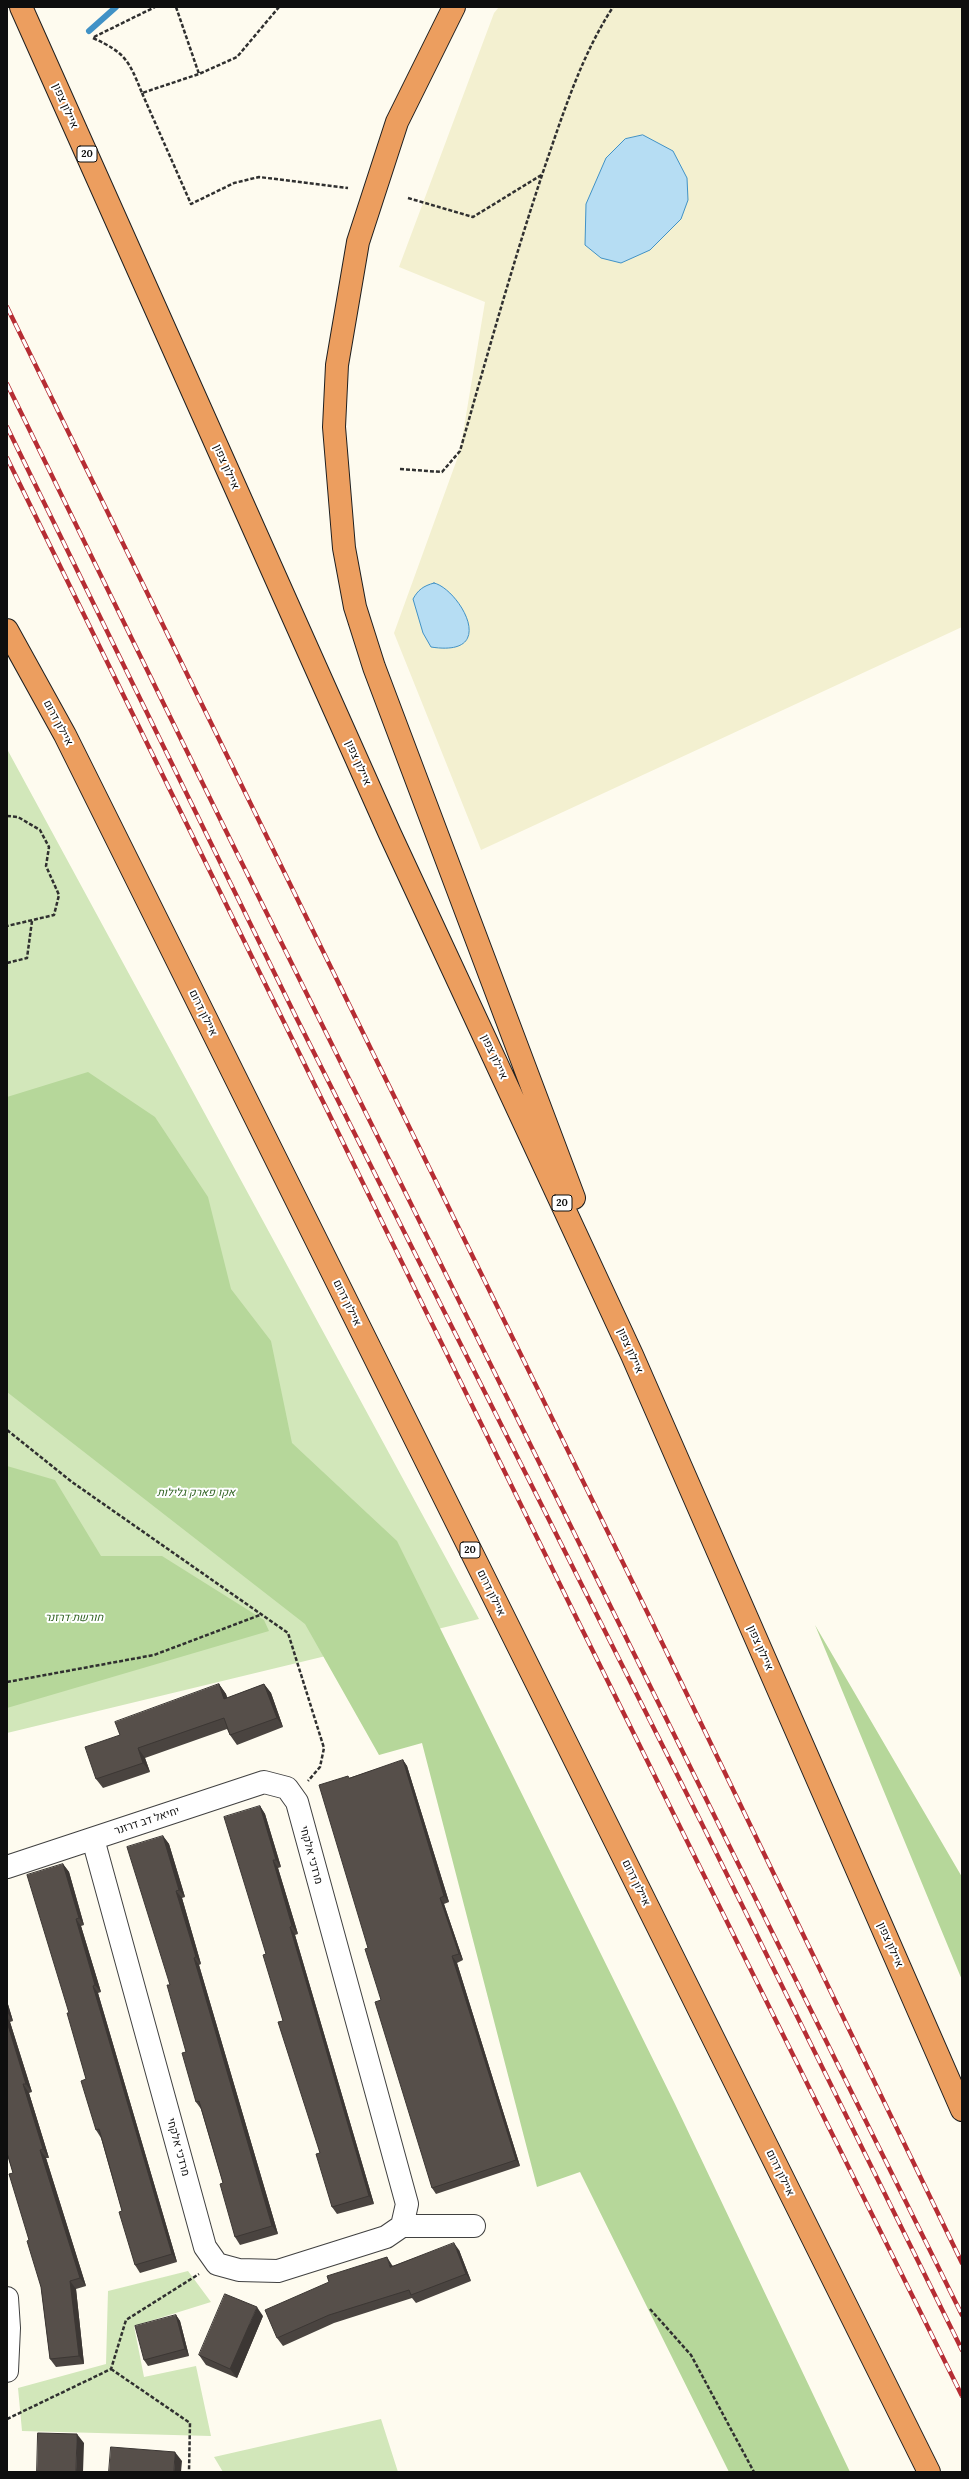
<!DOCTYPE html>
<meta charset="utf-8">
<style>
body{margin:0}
#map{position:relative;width:969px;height:2479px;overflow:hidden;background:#fefbef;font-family:Lora,serif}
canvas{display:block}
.frame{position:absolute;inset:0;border:8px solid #0e0e0e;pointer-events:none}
</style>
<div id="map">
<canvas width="969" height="2479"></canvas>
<div class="frame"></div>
</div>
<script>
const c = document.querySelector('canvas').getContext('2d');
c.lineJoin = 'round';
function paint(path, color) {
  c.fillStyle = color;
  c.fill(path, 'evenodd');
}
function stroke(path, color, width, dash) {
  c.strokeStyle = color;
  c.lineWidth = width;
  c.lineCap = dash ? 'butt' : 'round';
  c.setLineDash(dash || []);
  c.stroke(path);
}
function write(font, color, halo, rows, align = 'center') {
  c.font = font + ' Lora,Heebo,serif';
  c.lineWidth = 4;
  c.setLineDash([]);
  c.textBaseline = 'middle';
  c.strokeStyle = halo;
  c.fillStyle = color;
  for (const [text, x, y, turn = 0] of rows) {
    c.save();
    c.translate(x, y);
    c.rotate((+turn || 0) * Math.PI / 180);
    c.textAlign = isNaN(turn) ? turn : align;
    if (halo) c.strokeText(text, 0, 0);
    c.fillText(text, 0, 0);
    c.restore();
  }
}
const farmland = new Path2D(`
 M 499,7 L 962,7 L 962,627 L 481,850 L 394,633 L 460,451 L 485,302 L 399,267 L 494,13 Z`);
const green = new Path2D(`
 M 7,749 L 479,1619 L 7,1733 Z
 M 188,2271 L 211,2302 L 134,2326 L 144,2377 L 196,2366 L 211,2436 L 22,2431 L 18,2388 L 106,2364 L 108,2291 Z
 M 381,2419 L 398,2472 L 223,2472 L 214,2457 Z`);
const forest = new Path2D(`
 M 88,1072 L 155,1117 L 208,1197 L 231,1289 L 271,1341 L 292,1443 L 397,1541 L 675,2104 L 850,2472 L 729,2472 L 580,2172 L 537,2187 L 422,1743 L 379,1755 L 305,1624 L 7,1392 L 7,1097 Z
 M 7,1466 L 55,1480 L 101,1556 L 162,1556 L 264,1620 L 269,1631 L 7,1708 Z
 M 815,1625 L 962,1877 L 962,1980 Z`);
const water = new Path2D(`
 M 643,135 L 673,151 L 687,178 L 688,200 L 681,219 L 650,250 L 621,263 L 601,258 L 585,245 L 586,204 L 606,158 L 625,139 Z
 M 434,583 C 458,588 501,658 431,647 L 423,633 L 413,599 C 418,590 423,586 434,583 Z`);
const stream = new Path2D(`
 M 89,31 L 116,7`);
const path = new Path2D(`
 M 176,7 L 199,74
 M 94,37 L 155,7
 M 93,38 C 126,53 129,61 142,93 L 199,74 L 237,57 L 279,7
 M 142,93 L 191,204 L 234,183 L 259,177 L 348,188
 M 408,198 L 473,217 L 543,174
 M 400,469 L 442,472 L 460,451 C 487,356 513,262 544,169 C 563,114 581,56 613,7
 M 7,816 L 18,817 L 40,830 L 49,847 L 46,866 L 59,895 L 54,915 L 7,926
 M 7,963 L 27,958 L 32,921
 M 7,1430 L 72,1482 L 288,1633 L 324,1748 L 320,1767 L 308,1781
 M 7,1682 L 154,1655 L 260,1615
 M 650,2309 L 691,2355 L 754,2472
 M 111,2369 L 190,2423 L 189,2472
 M 7,2419 L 111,2369 L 126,2320 L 199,2274`);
const minor = new Path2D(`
 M 93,1839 L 205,2247 L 217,2264 L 239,2270 L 278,2271 L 386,2237 L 402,2226 L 474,2226
 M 7,1867 L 264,1782 L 287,1788 L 297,1802 L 407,2204 L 402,2226
 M 7,2298 L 9,2328 L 7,2371`);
const highway = new Path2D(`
 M 21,7 L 390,834 L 632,1355 L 962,2110
 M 454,7 L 397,122 L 358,242 L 337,365 L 334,427 L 344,548 L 355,607 L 374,667 L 574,1198
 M 7,630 L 65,735 L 929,2472`);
const rail = new Path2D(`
 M 7,307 L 652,1622 L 962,2263
 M 7,384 L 226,831 L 962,2315
 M 7,427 L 295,1015 L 701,1822 L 962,2350
 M 7,458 L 574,1613 L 962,2396`);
const wall = new Path2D(`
 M 219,1684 L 226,1694 L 227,1698 L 264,1684 L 271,1693 L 283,1727 L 237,1745 L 230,1735 L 227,1729 L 145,1758 L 150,1772 L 103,1788 L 96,1779 L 120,1735 Z
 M 403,1760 L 407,1766 L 449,1902 L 444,1904 L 463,1960 L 457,1963 L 520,2166 L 436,2194 L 432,2188 L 381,2000 L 368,1948 L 350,1778 Z
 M 260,1806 L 265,1814 L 281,1867 L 278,1868 L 298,1934 L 295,1935 L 374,2204 L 337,2214 L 332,2207 L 320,2153 L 283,2021 L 266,1954 Z
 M 163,1836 L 169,1844 L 185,1897 L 182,1898 L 201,1964 L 199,1965 L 278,2234 L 240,2245 L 235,2237 L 223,2183 L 201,2109 L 196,2102 L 186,2052 Z
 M 63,1864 L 69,1872 L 84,1925 L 81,1926 L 101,1992 L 98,1993 L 177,2262 L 140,2273 L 135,2265 L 122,2211 L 101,2138 L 96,2130 L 86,2079 L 69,2013 Z
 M 7,2001 L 13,2021 L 10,2022 L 32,2092 L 29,2093 L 49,2158 L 46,2158 L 86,2286 L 76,2289 L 84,2364 L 56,2367 L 50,2359 L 41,2287 L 29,2240 L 13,2173 L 7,2153 Z
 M 459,2250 L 471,2281 L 416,2303 L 412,2298 L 334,2323 L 283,2346 L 277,2338 L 392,2265 L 393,2266 Z
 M 176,2315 L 180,2321 L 189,2356 L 148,2366 L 144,2360 Z
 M 263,2316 L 237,2378 L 206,2365 L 199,2355 Z`);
const shadedWall = new Path2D(`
 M 219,1684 L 226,1694 L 231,1708 L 224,1699 Z
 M 264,1684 L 271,1693 L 283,1727 L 277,1718 Z
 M 138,1748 L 145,1758 L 150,1772 L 143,1763 Z
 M 403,1760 L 407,1766 L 449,1902 L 444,1896 Z
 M 260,1806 L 265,1814 L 281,1867 L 276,1860 Z
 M 163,1836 L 169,1844 L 185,1897 L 179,1890 Z
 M 273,1860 L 278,1868 L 298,1934 L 292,1926 Z
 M 63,1864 L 69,1872 L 84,1925 L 79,1918 Z
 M 176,1891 L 182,1898 L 201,1964 L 196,1957 Z
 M 440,1898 L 444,1904 L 463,1960 L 459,1954 Z
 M 76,1919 L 81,1926 L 101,1992 L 95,1985 Z
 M 290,1927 L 295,1935 L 374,2204 L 369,2196 Z
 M 452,1956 L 457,1963 L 520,2166 L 516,2160 Z
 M 194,1958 L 199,1965 L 278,2234 L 272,2226 Z
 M 93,1986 L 98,1993 L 177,2262 L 172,2254 Z
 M 7,2001 L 13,2021 L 7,2012 Z
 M 7,2017 L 10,2022 L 32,2092 L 26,2084 L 7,2022 Z
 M 23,2084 L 29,2093 L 49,2158 L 43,2149 Z
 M 40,2150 L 46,2158 L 86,2286 L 80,2278 Z
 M 454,2243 L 459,2250 L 471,2281 L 466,2274 Z
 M 387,2257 L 392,2265 L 396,2275 L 390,2267 Z
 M 70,2281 L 76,2289 L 84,2364 L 79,2356 Z
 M 257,2307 L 263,2316 L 237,2378 L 230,2369 Z
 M 176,2315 L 180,2321 L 189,2356 L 185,2349 Z
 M 77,2434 L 84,2443 L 83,2472 L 76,2472 Z
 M 175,2452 L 182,2461 L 181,2472 L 174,2472 Z`);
const building = new Path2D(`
 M 219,1684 L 224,1699 L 264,1684 L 277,1718 L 230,1735 L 224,1718 L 138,1748 L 143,1763 L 96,1779 L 85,1747 L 120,1735 L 115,1722 Z
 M 403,1760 L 444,1896 L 440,1898 L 459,1954 L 452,1956 L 516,2160 L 432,2188 L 375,2002 L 381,2000 L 365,1949 L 368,1948 L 319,1785 L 348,1776 L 349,1778 Z
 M 260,1806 L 276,1860 L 273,1860 L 292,1926 L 290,1927 L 369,2196 L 332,2207 L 316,2154 L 320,2153 L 278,2022 L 283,2021 L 263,1955 L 266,1954 L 224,1817 Z
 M 163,1836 L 179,1890 L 176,1891 L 196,1957 L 194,1958 L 272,2226 L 235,2237 L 220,2184 L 223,2183 L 199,2101 L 196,2102 L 182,2053 L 186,2052 L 167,1985 L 170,1985 L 127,1847 Z
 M 63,1864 L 79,1918 L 76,1919 L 95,1985 L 93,1986 L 172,2254 L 135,2265 L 119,2212 L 122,2211 L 99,2129 L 96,2130 L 81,2081 L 86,2079 L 67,2013 L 69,2013 L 27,1875 Z
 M 7,2022 L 26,2084 L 23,2084 L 43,2149 L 40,2150 L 80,2278 L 70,2281 L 79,2356 L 50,2359 L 41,2287 L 27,2241 L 29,2240 L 9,2174 L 13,2173 L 7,2153 Z
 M 454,2243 L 466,2274 L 411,2295 L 409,2290 L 329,2315 L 277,2338 L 265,2310 L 329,2282 L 327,2276 L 387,2257 L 390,2267 Z
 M 225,2294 L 257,2307 L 230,2369 L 199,2355 Z
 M 176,2315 L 185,2349 L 144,2360 L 135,2326 Z
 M 38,2433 L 77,2434 L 76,2472 L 37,2472 Z
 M 111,2447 L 175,2452 L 174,2472 L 109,2472 Z`);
const shields = [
 [87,154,20],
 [562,1203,20],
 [470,1550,20]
];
const shieldNames = [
 ["20",87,154],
 ["20",562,1203],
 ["20",470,1550]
];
const streetNames = [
 ["איילון צפון",65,106,66],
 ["איילון צפון",226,467,66],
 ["איילון דרום",58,723,62],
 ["איילון צפון",358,763,66],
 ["איילון דרום",203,1013,64],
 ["איילון צפון",494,1057,65],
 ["איילון דרום",347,1303,64],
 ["איילון צפון",630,1351,66],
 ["איילון דרום",491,1593,64],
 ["איילון צפון",760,1648,66],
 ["יחיאל דב דרזנר",147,1821,-18],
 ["מרדכי אלקחי",311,1855,75],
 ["איילון דרום",636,1883,64],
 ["איילון צפון",890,1945,66],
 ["מרדכי אלקחי",178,2147,75],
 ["איילון דרום",780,2173,64]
];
const parkNames = [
 ["אקו פארק גלילות",196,1493],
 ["חורשת דרזנר",74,1618]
];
paint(farmland, '#f3f0d0');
paint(green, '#d2e7ba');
paint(forest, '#b6d79a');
paint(water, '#b6ddf3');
stroke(water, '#4192c6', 1);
stroke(stream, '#4192c6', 6);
stroke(minor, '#414141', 24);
stroke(highway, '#1f1f1f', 24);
stroke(path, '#303030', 2.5, [4, 2]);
stroke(minor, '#fff', 22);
stroke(highway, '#ec9e5f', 22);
stroke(rail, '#b62d34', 4.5);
stroke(rail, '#fff', 3, [9]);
paint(wall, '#4a4440');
paint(shadedWall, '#3c3734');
paint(building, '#564f4a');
stroke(building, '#3c3734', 1);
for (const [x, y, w] of shields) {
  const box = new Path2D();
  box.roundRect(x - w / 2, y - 8, w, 16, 3);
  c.fillStyle = '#fff';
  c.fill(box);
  stroke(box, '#0e0e0e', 1);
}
write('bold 10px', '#0e0e0e', null, shieldNames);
write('11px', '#0e0e0e', '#fff', streetNames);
write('italic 11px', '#2f6221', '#fff', parkNames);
</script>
